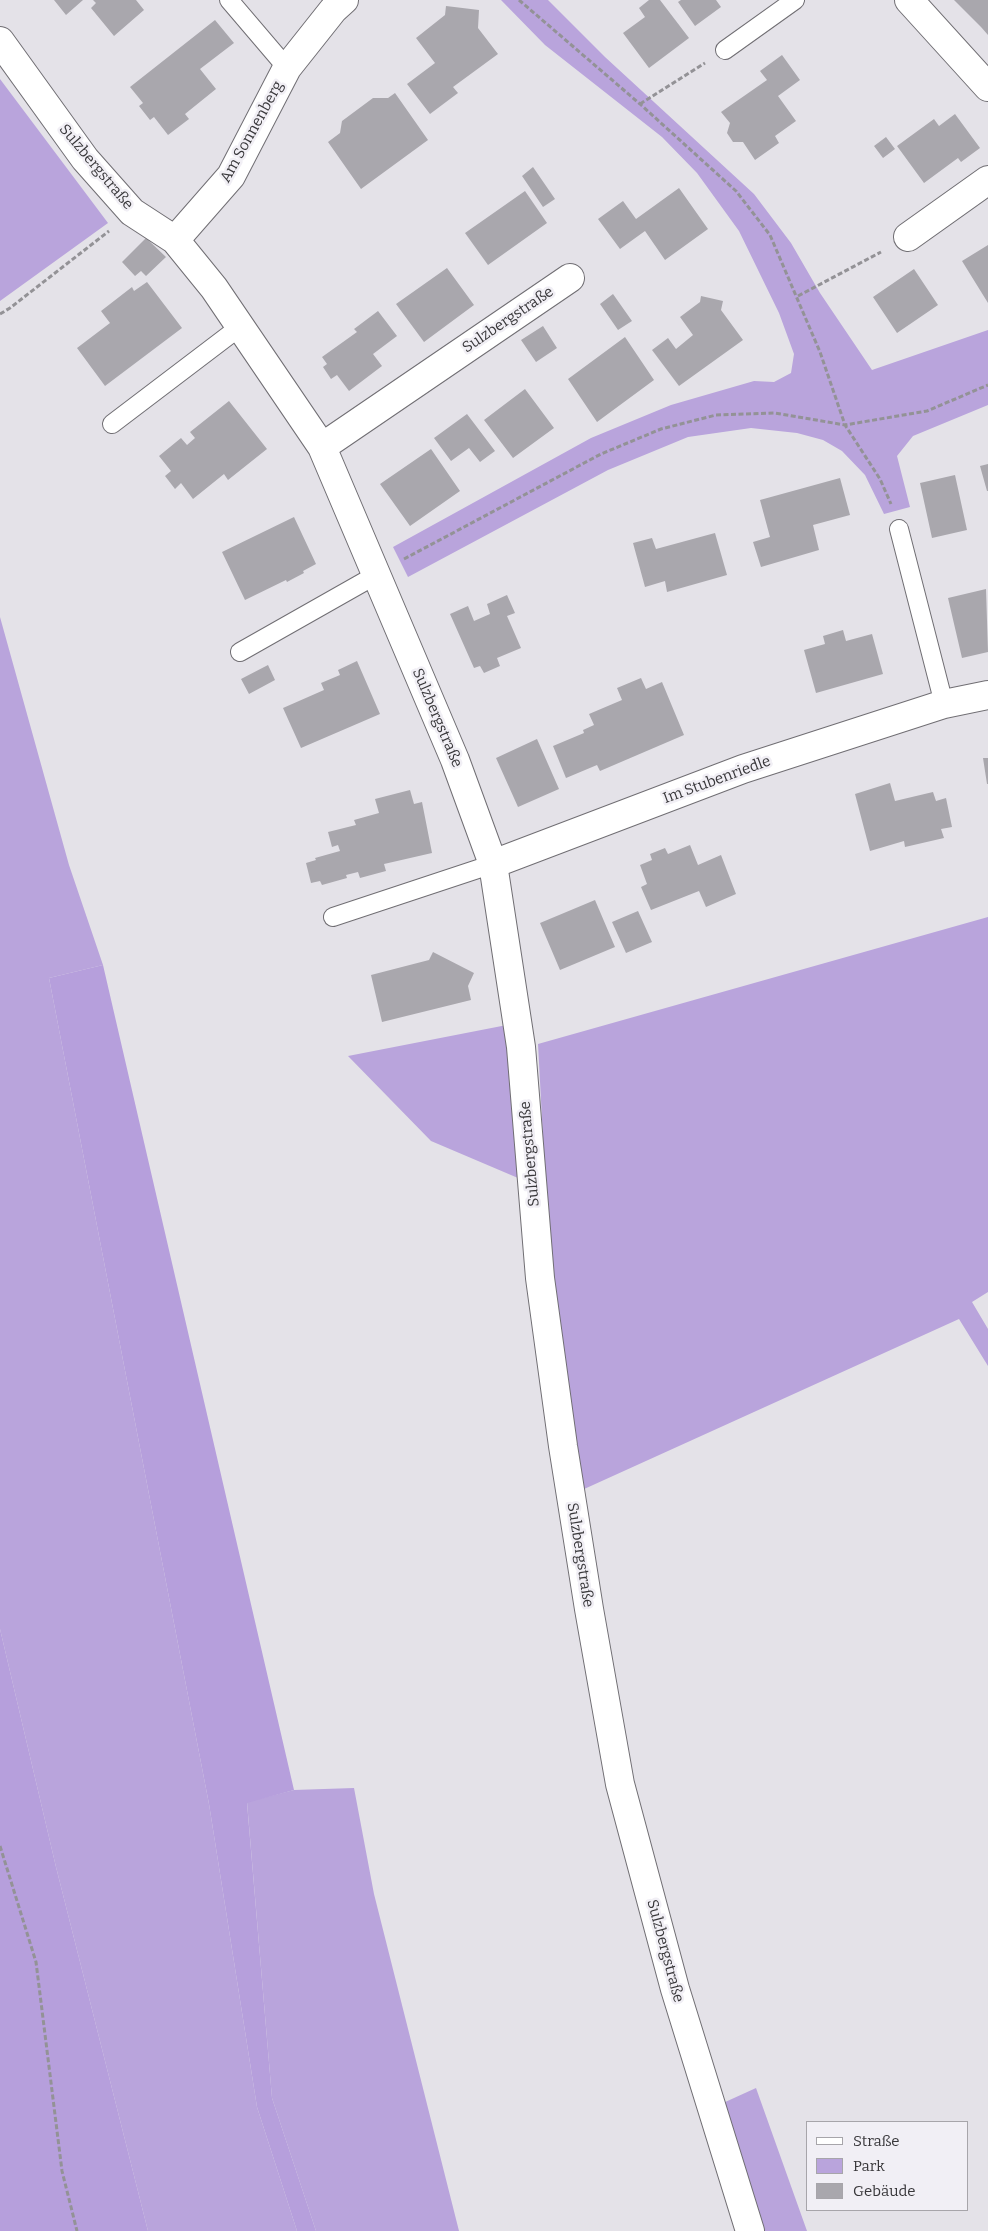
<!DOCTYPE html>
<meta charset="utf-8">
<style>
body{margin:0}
#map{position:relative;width:988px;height:2231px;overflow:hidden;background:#e4e2e8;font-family:Bitter,serif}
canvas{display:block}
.legend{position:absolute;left:806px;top:2121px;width:162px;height:90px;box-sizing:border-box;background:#f1eff5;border:1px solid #a7a5aa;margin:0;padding:6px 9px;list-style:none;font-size:15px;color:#38373a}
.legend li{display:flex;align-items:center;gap:10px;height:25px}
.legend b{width:25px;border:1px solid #a7a5aa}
</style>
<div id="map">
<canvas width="988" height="2231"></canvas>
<ul class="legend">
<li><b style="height:6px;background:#fff"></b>Straße</li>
<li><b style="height:14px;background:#b9a4dc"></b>Park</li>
<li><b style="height:14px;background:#a9a7ad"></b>Gebäude</li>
</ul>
</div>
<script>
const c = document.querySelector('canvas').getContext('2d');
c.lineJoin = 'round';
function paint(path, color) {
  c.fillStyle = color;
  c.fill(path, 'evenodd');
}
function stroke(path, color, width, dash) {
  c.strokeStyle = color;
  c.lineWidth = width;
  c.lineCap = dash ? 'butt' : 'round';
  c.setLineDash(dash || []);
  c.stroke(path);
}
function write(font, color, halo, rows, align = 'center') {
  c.font = font + ' Bitter,serif';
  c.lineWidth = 5;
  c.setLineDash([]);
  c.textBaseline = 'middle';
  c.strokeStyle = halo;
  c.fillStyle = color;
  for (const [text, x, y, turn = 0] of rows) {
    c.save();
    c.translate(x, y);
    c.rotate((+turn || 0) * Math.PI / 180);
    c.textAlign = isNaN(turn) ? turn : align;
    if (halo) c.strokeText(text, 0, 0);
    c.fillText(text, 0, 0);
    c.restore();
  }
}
const green = new Path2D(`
 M 501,0 L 548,0 L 605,57 L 754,194 L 791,243 L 820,293 L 872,370 L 988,330 L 988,405 L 913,436 L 897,456 L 910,507 L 884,514 L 865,475 L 842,451 L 823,440 L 797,433 L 751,428 L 688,437 L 608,470 L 408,577 L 393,547 L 591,438 L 671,405 L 754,381 L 774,382 L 791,373 L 794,354 L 779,313 L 739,231 L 697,173 L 662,137 L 545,45 Z
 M 0,79 L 108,223 L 0,301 Z
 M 0,617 L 69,865 L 103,965 L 49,978 L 209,1804 L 257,2107 L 297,2231 L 148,2231 L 56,1867 L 0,1629 Z
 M 988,917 L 988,1292 L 972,1302 L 988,1329 L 988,1366 L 959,1319 L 582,1490 L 551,1288 L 538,1044 Z
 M 512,1024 L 518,1178 L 431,1141 L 348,1056 Z
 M 354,1788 L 374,1894 L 459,2231 L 316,2231 L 272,2098 L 247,1802 L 294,1790 Z
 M 756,2088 L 807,2231 L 761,2231 L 723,2103 Z`);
const forest = new Path2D(`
 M 103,965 L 294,1790 L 247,1803 L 272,2098 L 316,2231 L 297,2231 L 257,2107 L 209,1804 L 49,978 Z
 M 0,1629 L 56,1867 L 148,2231 L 0,2231 Z`);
const building = new Path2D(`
 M 54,0 L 83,0 L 66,15 Z
 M 93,0 L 136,0 L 144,10 L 114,36 L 91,8 L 96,3 Z
 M 649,0 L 660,0 L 689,38 L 649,68 L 623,33 L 645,17 L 639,8 Z
 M 681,0 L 716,0 L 721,7 L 695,26 L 678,2 Z
 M 954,0 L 988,0 L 988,35 L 981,27 Z
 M 446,6 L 479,10 L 478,28 L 498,54 L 453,87 L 458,93 L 430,114 L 407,84 L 435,63 L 416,38 L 445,15 Z
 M 215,20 L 234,43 L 200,69 L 216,89 L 185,114 L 189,119 L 168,135 L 154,117 L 150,120 L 139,106 L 143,103 L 130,87 Z
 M 782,55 L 800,80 L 778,96 L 796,121 L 775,136 L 779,143 L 755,160 L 743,142 L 733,142 L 727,133 L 730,123 L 721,112 L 767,80 L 760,71 Z
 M 395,93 L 428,140 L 361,189 L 328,142 L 340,133 L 342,121 L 373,98 L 388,98 Z
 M 955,114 L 980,148 L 961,162 L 958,158 L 924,183 L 897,146 L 934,119 L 939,126 Z
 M 886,137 L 895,149 L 883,158 L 874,146 Z
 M 533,167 L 555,199 L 543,207 L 522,176 Z
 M 679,188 L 708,229 L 665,260 L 645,231 L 620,249 L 598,219 L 623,201 L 636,219 Z
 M 525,191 L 547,223 L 488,265 L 465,233 Z
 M 146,238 L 166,257 L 146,276 L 141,271 L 135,276 L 122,262 Z
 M 988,245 L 988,303 L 962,261 Z
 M 447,268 L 474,305 L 424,342 L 396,304 Z
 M 914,269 L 938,305 L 897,333 L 873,297 Z
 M 147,282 L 182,328 L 105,386 L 77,348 L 110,323 L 101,311 L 132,287 L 134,291 Z
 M 613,294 L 632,321 L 618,330 L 600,304 Z
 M 701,296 L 723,301 L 721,310 L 743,340 L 679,386 L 652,350 L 668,338 L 676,349 L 693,335 L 680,317 L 700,302 Z
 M 378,311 L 397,336 L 373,354 L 382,366 L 349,391 L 337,375 L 331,379 L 323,367 L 327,364 L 322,357 L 357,332 L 354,329 Z
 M 543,326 L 557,348 L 536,362 L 521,340 Z
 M 625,337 L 654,380 L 597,422 L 568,379 Z
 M 525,389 L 554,428 L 513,458 L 484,420 Z
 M 229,401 L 267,449 L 228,480 L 224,474 L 193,499 L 181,483 L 175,489 L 165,476 L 171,471 L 159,456 L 181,438 L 187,445 L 195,438 L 190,432 Z
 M 467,414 L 495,451 L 480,462 L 469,448 L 451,461 L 434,438 Z
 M 431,449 L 460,491 L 410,526 L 380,484 Z
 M 988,464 L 988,491 L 987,491 L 980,466 Z
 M 955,475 L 967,530 L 932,538 L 920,483 Z
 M 840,478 L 850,515 L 813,525 L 819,550 L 761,567 L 753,542 L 770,537 L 760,500 Z
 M 294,517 L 316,564 L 303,571 L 304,573 L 287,582 L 286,580 L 245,600 L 222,552 Z
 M 715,533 L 727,575 L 667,592 L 665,581 L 645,587 L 633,543 L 652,538 L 656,549 Z
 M 986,589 L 988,652 L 962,658 L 948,598 Z
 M 507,595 L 515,613 L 507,616 L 521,648 L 497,658 L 500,666 L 484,673 L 480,666 L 474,668 L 450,614 L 468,606 L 474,621 L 490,614 L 487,604 Z
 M 843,630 L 846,641 L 872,634 L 883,674 L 816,693 L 804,650 L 825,644 L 823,636 Z
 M 357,661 L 380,714 L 301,748 L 283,708 L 324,690 L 321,683 L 340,675 L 338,670 Z
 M 268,665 L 275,680 L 249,694 L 241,679 Z
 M 641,678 L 646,689 L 662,682 L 684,735 L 600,771 L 597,765 L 566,778 L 553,746 L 584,733 L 583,730 L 594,725 L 589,714 L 622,700 L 617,688 Z
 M 537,739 L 559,789 L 518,807 L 496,758 Z
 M 983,758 L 988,758 L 988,784 L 987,784 Z
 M 890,783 L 895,801 L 933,792 L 936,801 L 946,798 L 952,827 L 941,829 L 944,838 L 905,847 L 904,841 L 870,851 L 855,794 Z
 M 410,790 L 414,804 L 422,802 L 432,853 L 384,864 L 386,871 L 360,878 L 358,872 L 346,875 L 347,878 L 322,885 L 320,881 L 311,883 L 306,863 L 316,860 L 315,858 L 340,851 L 338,845 L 332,847 L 328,832 L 356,825 L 354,820 L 379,813 L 375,799 Z
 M 690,845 L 698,865 L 721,855 L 736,894 L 706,907 L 699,891 L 651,910 L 641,887 L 647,884 L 640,865 L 652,860 L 650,854 L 665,848 L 668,854 Z
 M 595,900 L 615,947 L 560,970 L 540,923 Z
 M 638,911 L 652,942 L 626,953 L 612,922 Z
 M 433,952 L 474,973 L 468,986 L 471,1000 L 382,1022 L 371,975 L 429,960 Z`);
const path = new Path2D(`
 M 519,0 L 640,104 L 736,191 L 770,235 L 820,352 L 845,425 L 880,479 L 891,504
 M 640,104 L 705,63
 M 798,296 L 881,252
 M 0,314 L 10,308 L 109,231
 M 404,559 L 601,454 L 661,429 L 716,415 L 775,413 L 845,425 L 927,411 L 988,385
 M 0,1846 L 36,1962 L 62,2171 L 77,2231`);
const service = new Path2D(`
 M 229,0 L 287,68
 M 725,50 L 795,0
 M 112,424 L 241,326
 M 899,529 L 944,704
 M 240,652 L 376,575
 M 333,917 L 493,864`);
const minor = new Path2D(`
 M 909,0 L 988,87
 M 0,41 L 85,159 L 132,212 L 175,240 L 214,288 L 322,447 L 455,760 L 493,864 L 521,1047 L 540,1278 L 563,1446 L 589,1609 L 620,1784 L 675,1989 L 750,2231
 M 908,237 L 988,180
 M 175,240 L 231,176 L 287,68 L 333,10 L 344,0
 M 322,447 L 570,278
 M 493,864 L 743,769 L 944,704 L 988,695`);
const streetNames = [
 ["Am Sonnenberg",252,132,-61],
 ["Sulzbergstraße",96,167,50],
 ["Sulzbergstraße",508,320,-34],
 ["Sulzbergstraße",437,718,67],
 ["Im Stubenriedle",717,780,-20],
 ["Sulzbergstraße",530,1154,-95],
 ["Sulzbergstraße",580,1555,81],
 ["Sulzbergstraße",665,1951,75]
];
paint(green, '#b9a4dc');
paint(forest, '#b69fdc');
paint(building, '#a9a7ad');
stroke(service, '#706e73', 20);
stroke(minor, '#706e73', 30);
stroke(path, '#939296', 3, [5, 2.5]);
stroke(service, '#fff', 18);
stroke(minor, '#fff', 28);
write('15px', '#38373a', '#f1eff5', streetNames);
</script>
